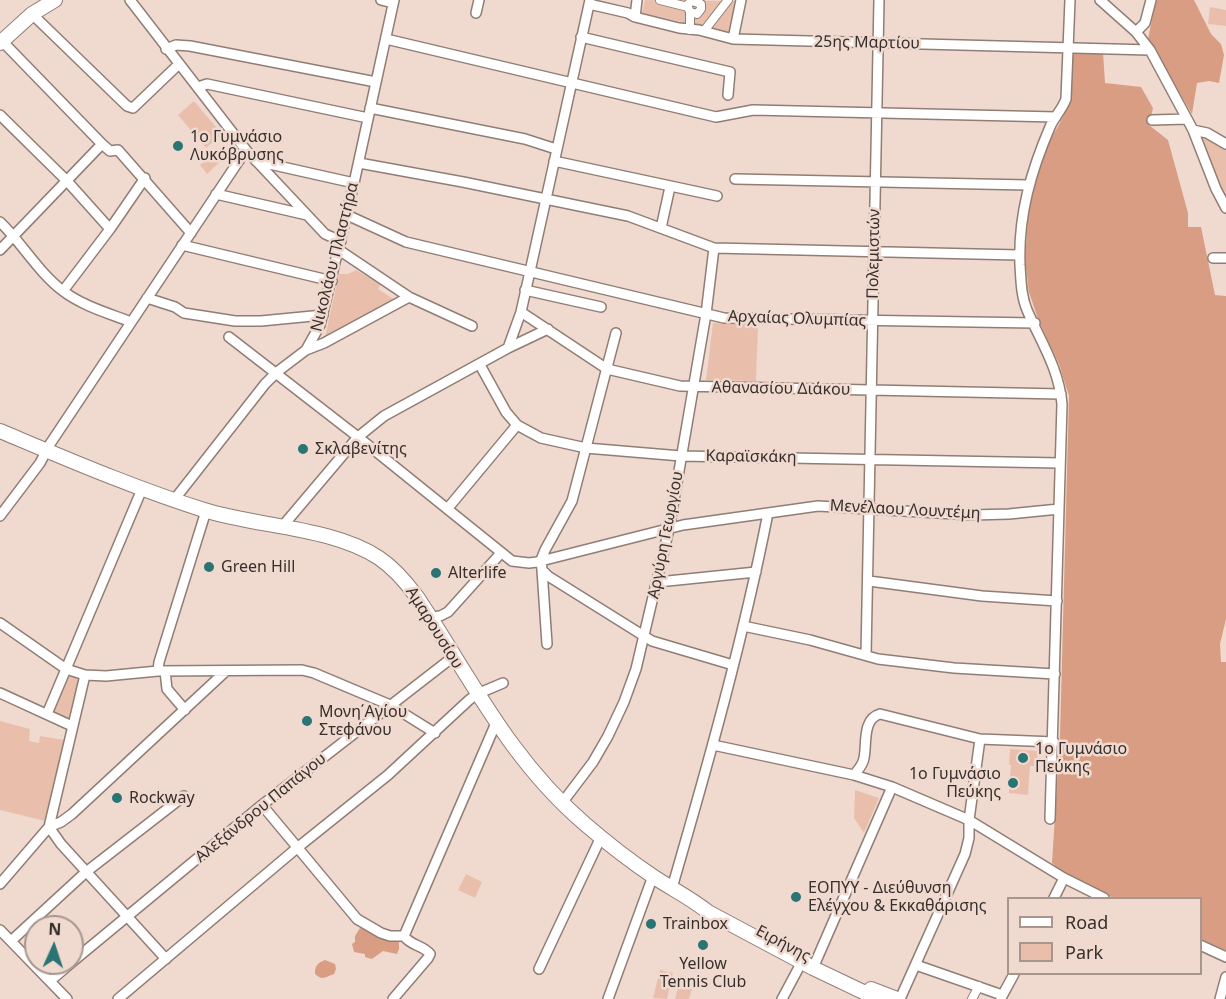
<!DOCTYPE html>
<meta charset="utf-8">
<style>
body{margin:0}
#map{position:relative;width:1226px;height:999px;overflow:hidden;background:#f0dad0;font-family:"Noto Sans",sans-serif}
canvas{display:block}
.legend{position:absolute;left:1007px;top:897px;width:195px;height:78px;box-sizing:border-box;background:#f0dad0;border:2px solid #a6968e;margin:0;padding:8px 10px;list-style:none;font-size:18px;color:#372f2b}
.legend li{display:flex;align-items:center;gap:12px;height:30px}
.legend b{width:30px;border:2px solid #a6968e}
.north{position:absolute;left:24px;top:915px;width:60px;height:60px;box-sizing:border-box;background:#f0dad0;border:2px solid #a6968e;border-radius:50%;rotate:3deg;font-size:16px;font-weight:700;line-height:24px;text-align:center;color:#372f2b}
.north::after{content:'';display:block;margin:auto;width:21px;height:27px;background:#2a7474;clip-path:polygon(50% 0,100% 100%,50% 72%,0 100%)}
</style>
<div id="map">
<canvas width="1226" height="999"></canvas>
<ul class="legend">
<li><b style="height:8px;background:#fff"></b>Road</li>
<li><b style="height:16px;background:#e9bfac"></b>Park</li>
</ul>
<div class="north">N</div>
</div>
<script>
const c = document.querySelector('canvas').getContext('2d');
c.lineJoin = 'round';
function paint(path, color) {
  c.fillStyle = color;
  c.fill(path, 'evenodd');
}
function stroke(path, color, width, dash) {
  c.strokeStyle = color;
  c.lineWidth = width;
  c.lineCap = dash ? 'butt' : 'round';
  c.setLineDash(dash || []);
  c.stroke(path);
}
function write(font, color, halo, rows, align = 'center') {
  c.font = font + ' "Noto Sans",sans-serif';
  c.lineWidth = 5;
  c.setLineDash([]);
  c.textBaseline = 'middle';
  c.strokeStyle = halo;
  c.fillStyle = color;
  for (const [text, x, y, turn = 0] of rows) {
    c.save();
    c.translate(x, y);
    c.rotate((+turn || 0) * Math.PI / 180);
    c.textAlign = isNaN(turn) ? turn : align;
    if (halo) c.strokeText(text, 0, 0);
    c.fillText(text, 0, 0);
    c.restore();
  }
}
const green = new Path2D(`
 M 645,0 L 735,1 L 730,36 L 704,27 L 642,13 Z
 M 1210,7 L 1226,10 L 1226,26 L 1208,24 Z
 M 194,101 L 222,134 L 206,148 L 178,115 Z
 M 1208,136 L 1226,148 L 1226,201 L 1218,188 L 1201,139 Z
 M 216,151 L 223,159 L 207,174 L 200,165 Z
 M 356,270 L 381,284 L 378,289 L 395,300 L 399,295 L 403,297 L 325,337 L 339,274 L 348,274 Z
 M 713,323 L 758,326 L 756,381 L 706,380 Z
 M 67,674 L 79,678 L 68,720 L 52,713 Z
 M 0,721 L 30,729 L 29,741 L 39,743 L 40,736 L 64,740 L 45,821 L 0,810 Z
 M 1010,749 L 1038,751 L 1037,766 L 1030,766 L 1028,795 L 1009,793 L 1011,765 L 1009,765 Z
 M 855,790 L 879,798 L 864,833 L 854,818 Z
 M 466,874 L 482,882 L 475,898 L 458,890 Z
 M 660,970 L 673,973 L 667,999 L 653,998 Z
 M 681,975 L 695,979 L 689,999 L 675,999 Z`);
const forest = new Path2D(`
 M 1156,0 L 1194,0 L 1211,34 L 1221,44 L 1224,55 L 1219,83 L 1209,81 L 1197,83 L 1192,114 L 1148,39 Z
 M 1071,50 L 1103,52 L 1105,83 L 1141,87 L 1153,108 L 1149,125 L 1168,140 L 1188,213 L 1188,227 L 1201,227 L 1215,295 L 1226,296 L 1226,619 L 1220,644 L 1221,662 L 1226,662 L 1226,951 L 1201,939 L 1200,898 L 1114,898 L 1068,877 L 1052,863 L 1060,736 L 1069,396 L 1059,364 L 1038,319 L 1029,292 L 1025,260 L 1030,190 L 1045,149 L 1061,121 L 1070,101 Z
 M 360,928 L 399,940 L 399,949 L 397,954 L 383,951 L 372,959 L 365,957 L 365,954 L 354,952 L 352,944 L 355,942 L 355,936 Z
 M 325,960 L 335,964 L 336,969 L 334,974 C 326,977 322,981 315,974 C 315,966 317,963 325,960 Z`);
const pedestrian = new Path2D(`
 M 660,0 L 688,7
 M 690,30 L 690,12 L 687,5 L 692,1 L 701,4 L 701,9 L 697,14 L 690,12
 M 704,31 L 728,0
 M 972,999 L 979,986`);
const minor = new Path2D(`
 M 130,0 L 246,150 L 325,234 L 341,241
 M 381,0 L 393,3
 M 1100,0 L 1136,32 L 1150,50 L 1193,130 L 1216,189 L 1226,208
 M 589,4 L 628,13 L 635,17 L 679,28 L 699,30 L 733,39 L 1150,50
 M 476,13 L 479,0
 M 32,14 L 127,106 L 133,108 L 179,64
 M 635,17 L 637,0
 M 1136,32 L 1145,23 L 1151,0
 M 581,37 L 730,72 L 728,95
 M 386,39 L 716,117 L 753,110 L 1056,117
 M 733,39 L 741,0
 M 2,41 L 102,144 L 110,151 L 118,150 L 191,233
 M 166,49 L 176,45 L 190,46 L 376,82
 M 198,87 L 207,84 L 368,118
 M 370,108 L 525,139 L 556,149
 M 0,115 L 67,181 L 110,229
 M 1152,120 L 1187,119
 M 1193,130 L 1207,133 L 1226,144
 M 256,161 L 354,183
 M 554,161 L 717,196
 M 359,163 L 463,182 L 628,216 L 714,248 L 1019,255
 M 735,179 L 1028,185
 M 216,194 L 307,215
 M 347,215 L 406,242 L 724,318 L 1035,323
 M 0,222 C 22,243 38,272 63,291 C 83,306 108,313 131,322
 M 661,228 L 670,187
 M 182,245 L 332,281
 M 0,250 L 102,144
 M 339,250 L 409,297 L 472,326
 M 1213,258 L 1226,258
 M 525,290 L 601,307
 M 63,291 L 110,229 L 145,178
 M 147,298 L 175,307 L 184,313 L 235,321 L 261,321 L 323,315
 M 521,312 L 607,369 L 680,386 L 1061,394
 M 616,333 L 572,501 L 545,550 L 541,560 L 542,570 L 548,576 L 652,641 L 733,665
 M 229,337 L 358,437 L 512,561 L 529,563 L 537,562 L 683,525 L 818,506 L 972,515 L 1009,514 L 1059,509
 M 508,348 L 521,312 L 590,0
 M 306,350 L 324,343 L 409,297
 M 480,365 L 506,412 L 517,425 L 541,438 L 586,448 L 681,456 L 1060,463
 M 174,500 L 265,384 L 277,372 L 306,350 L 320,325 L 354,183 L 394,0
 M 448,508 L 517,425
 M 0,516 L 40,463 L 50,444 L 246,150
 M 281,528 L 358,437 L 384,416 L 508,348 L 548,329
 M 542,570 L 547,644
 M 869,581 L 982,596 L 1057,601
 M 658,582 L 756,572
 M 430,617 L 440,616 L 448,612 L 501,553
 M 0,623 L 66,669 L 85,675 L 106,676 L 158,671 L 302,670 L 314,673 L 390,705 L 435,733
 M 743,626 L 810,640 L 878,659 L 954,668 L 1055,674
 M 866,655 L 879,0
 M 158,671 L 159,662 L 206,511
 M 165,671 L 167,689 L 185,710
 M 0,693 L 72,726
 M 47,714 L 142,489
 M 713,745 L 854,775 C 858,770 863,765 864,758 C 867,744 862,719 880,714 L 980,739 L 1054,742
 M 854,775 L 892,787 L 969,820 L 1064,878 L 1104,898
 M 562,803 L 593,762 L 608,736 L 624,702 L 636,669 L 669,529 L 706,314 L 714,248
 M 262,805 L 357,919 L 381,933 L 390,936 L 404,936 C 411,946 423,945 430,954 L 428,958 L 393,999
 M 1050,819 L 1062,404 C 1059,369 1041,342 1027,310 C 1021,296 1021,280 1020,265 C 1018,216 1031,171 1050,127 C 1054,117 1062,110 1066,99 L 1070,0
 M 49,827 L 61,844 L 166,959
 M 49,827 L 85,675
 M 0,884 L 49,827 L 61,822 L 72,814 L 226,671
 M 672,888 C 708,764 743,640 768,513
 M 1054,898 L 1064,878
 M 0,930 L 67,999
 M 404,936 L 496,723
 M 11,941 L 86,872 L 184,796
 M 1200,945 L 1226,957
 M 72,962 L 262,805 L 453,657
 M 916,965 L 1002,995
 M 813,968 L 892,787
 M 539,969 L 601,837
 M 50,981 L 71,963
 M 1001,998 L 1014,974
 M 118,999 L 297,848 L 388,775 L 469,700 L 477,694 L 503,683
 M 608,999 L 653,876
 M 782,999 L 805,956
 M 900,999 L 965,854 L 969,838 L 969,820 L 980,739
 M 1220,999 L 1226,977`);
const secondary = new Path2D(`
 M 0,43 L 32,14 L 55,0
 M 0,431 C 67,459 134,488 204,510 C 258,527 332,527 379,558 C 394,568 406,582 417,597 C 471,678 509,759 585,824 C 607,843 630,861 654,877 C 672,889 691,898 708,912 L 813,968 L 878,999
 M 871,989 L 897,999`);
const markers = [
 [178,146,6,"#2a7474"],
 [303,449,6,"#2a7474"],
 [209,567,6,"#2a7474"],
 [436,573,6,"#2a7474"],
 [307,721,6,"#2a7474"],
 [1023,758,6,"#2a7474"],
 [1013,783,6,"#2a7474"],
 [117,798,6,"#2a7474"],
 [796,897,6,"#2a7474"],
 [651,924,6,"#2a7474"],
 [703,945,6,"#2a7474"]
];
const streetNames = [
 ["25ης Μαρτίου",867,43,1],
 ["Πολεμιστών",874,254,-89],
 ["Νικολάου Πλαστήρα",335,257,-76],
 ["Αρχαίας Ολυμπίας",797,319,2],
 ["Αθανασίου Διάκου",781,389,1],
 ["Καραϊσκάκη",751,457,1],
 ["Μενέλαου Λουντέμη",905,510,3],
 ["Αργύρη Γεωργίου",666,535,-79],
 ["Αμαρουσίου",434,628,58],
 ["Αλεξάνδρου Παπάγου",261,808,-39],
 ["Ειρήνης",783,944,28]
];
const poiNames = [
 ["1ο Γυμνάσιο",190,137],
 ["Λυκόβρυσης",190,155],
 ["Σκλαβενίτης",315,449],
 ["Green Hill",221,567],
 ["Alterlife",448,573],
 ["Μονη΄Αγίου",319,712],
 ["Στεφάνου",319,730],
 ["1ο Γυμνάσιο",1035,749],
 ["Πεύκης",1035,767],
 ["1o Γυμνάσιο",1001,774,"right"],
 ["Πεύκης",1001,792,"right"],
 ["Rockway",129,798],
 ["ΕΟΠΥΥ - Διεύθυνση",808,888],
 ["Ελέγχου & Εκκαθάρισης",808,906],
 ["Trainbox",663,924],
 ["Yellow",703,964,"center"],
 ["Tennis Club",703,982,"center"]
];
paint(green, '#e9bfac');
paint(forest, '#d89d82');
stroke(pedestrian, '#907d74', 10);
stroke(minor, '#907d74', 12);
stroke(secondary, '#907d74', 16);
stroke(pedestrian, '#fff', 8);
stroke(minor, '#fff', 9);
stroke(secondary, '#fff', 14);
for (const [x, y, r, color] of markers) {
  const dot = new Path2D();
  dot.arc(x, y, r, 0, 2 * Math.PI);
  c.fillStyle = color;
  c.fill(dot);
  stroke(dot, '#f0dad0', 2);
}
write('16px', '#372f2b', '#f0dad0', streetNames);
write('16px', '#372f2b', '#f0dad0', poiNames, 'left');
</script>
